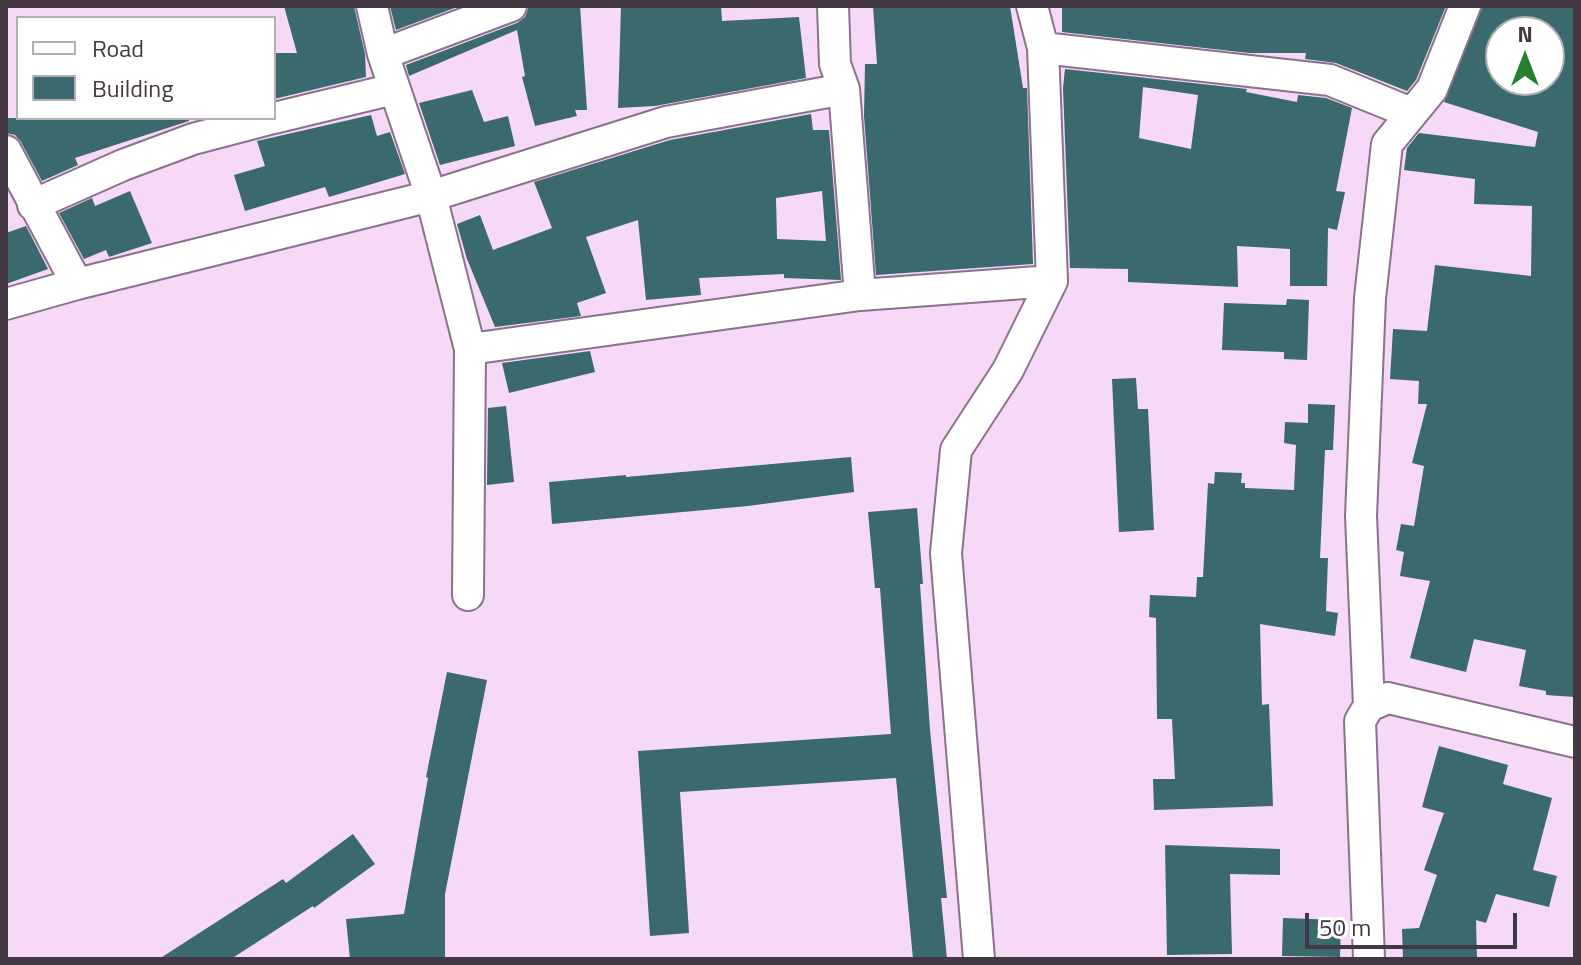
<!DOCTYPE html>
<style>
body{margin:0}
#map{position:relative;width:1581px;height:965px;overflow:hidden;background:#f6d8f7;font-family:"Titillium Web",sans-serif}
canvas{display:block}
.frame{position:absolute;inset:0;border:8px solid #433743;pointer-events:none}
.legend{position:absolute;left:16px;top:16px;width:260px;height:104px;box-sizing:border-box;background:#fff;border:2px solid #b4afb4;margin:0;padding:10px 14px;list-style:none;font-size:24px;color:#433743}
.legend li{display:flex;align-items:center;gap:16px;height:40px}
.legend b{width:40px;border:2px solid #b4afb4}
.north{position:absolute;left:1485px;top:16px;width:80px;height:80px;box-sizing:border-box;background:#fff;border:2px solid #b4afb4;border-radius:50%;rotate:0deg;font-size:22px;font-weight:700;line-height:32px;text-align:center;color:#433743}
.north::after{content:'';display:block;margin:auto;width:28px;height:36px;background:#27802f;clip-path:polygon(50% 0,100% 100%,50% 72%,0 100%)}
.scale{position:absolute;left:1305px;top:913px;width:212px;height:36px;box-sizing:border-box;border:4px solid #433743;border-top:0;padding-left:10px;font-size:24px;line-height:28px;white-space:nowrap;color:#433743;-webkit-text-stroke:6px #fff;paint-order:stroke}
</style>
<div id="map">
<canvas width="1581" height="965"></canvas>
<div class="frame"></div>
<ul class="legend">
<li><b style="height:10px;background:#fff"></b>Road</li>
<li><b style="height:22px;background:#3a696e"></b>Building</li>
</ul>
<div class="north">N</div>
<div class="scale">50 m</div>
</div>
<script>
const c = document.querySelector('canvas').getContext('2d');
c.lineJoin = 'round';
function paint(path, color) {
  c.fillStyle = color;
  c.fill(path, 'evenodd');
}
function stroke(path, color, width, dash) {
  c.strokeStyle = color;
  c.lineWidth = width;
  c.lineCap = dash ? 'butt' : 'round';
  c.setLineDash(dash || []);
  c.stroke(path);
}
const building = new Path2D(`
 M 284,6 L 354,6 L 365,54 L 366,77 L 274,99 L 274,53 L 297,53 Z
 M 390,6 L 460,6 L 396,30 Z
 M 529,6 L 580,6 L 587,110 L 575,110 L 577,116 L 535,126 L 522,77 L 525,76 L 517,30 L 409,76 L 406,65 L 517,23 L 525,17 Z
 M 621,6 L 721,6 L 722,21 L 799,17 L 806,78 L 655,106 L 618,108 Z
 M 873,6 L 1010,6 L 1023,88 L 1027,88 L 1033,264 L 876,275 L 864,116 L 865,64 L 877,64 Z
 M 1062,6 L 1446,6 L 1416,80 L 1407,91 L 1336,63 L 1305,59 L 1306,53 L 1249,53 L 1062,32 Z
 M 1483,6 L 1575,6 L 1575,697 L 1546,695 L 1546,691 L 1519,686 L 1526,650 L 1474,639 L 1466,672 L 1410,658 L 1430,581 L 1400,576 L 1404,552 L 1396,550 L 1401,524 L 1414,526 L 1424,466 L 1412,463 L 1427,404 L 1418,404 L 1419,381 L 1390,379 L 1393,329 L 1427,331 L 1435,265 L 1531,276 L 1532,206 L 1474,204 L 1475,179 L 1404,170 L 1407,148 L 1419,133 L 1535,147 L 1538,132 L 1444,102 ZM 1501,32 L 1549,32 L 1549,80 L 1501,80 Z
 M 1065,69 L 1247,89 L 1246,92 L 1297,102 L 1298,95 L 1326,98 L 1352,108 L 1336,191 L 1345,192 L 1337,230 L 1328,228 L 1327,286 L 1290,286 L 1290,249 L 1237,246 L 1238,287 L 1128,282 L 1128,269 L 1070,268 L 1063,88 ZM 1143,87 L 1198,95 L 1191,149 L 1139,138 Z
 M 472,90 L 484,122 L 508,116 L 515,146 L 440,165 L 419,103 Z
 M 811,114 L 813,130 L 829,130 L 841,280 L 784,278 L 784,274 L 699,278 L 701,295 L 646,300 L 638,220 L 586,237 L 606,293 L 577,303 L 581,316 L 495,327 L 467,259 L 457,224 L 480,215 L 493,250 L 552,228 L 534,182 L 670,140 ZM 822,191 L 826,241 L 777,239 L 776,198 Z
 M 371,115 L 377,136 L 390,132 L 405,174 L 329,197 L 325,187 L 245,211 L 234,175 L 265,166 L 257,141 Z
 M 6,118 L 189,118 L 189,121 L 75,158 L 78,165 L 42,181 L 21,142 L 15,135 L 6,133 Z
 M 130,191 L 152,243 L 109,257 L 106,250 L 84,259 L 59,213 L 92,198 L 95,206 Z
 M 26,226 L 48,269 L 6,284 L 6,233 Z
 M 1287,299 L 1309,300 L 1307,360 L 1284,359 L 1284,352 L 1222,350 L 1224,303 L 1286,305 Z
 M 590,351 L 595,372 L 509,393 L 502,363 Z
 M 1136,378 L 1138,409 L 1148,409 L 1154,530 L 1119,532 L 1112,379 Z
 M 1308,404 L 1335,405 L 1333,450 L 1325,450 L 1320,558 L 1328,558 L 1326,611 L 1338,613 L 1335,636 L 1260,624 L 1262,705 L 1269,704 L 1273,806 L 1154,810 L 1153,779 L 1175,779 L 1172,719 L 1157,719 L 1156,618 L 1149,617 L 1150,595 L 1196,597 L 1197,577 L 1203,577 L 1208,483 L 1214,484 L 1215,472 L 1242,473 L 1241,483 L 1245,483 L 1245,488 L 1294,490 L 1296,445 L 1284,443 L 1285,422 L 1308,423 Z
 M 506,406 L 514,482 L 487,485 L 488,408 Z
 M 851,457 L 854,492 L 748,506 L 552,524 L 549,482 L 626,475 L 626,477 Z
 M 917,508 L 923,584 L 920,584 L 930,730 L 947,898 L 941,898 L 947,959 L 913,959 L 896,778 L 680,792 L 689,933 L 650,936 L 638,751 L 891,734 L 880,588 L 875,588 L 868,512 Z
 M 447,672 L 487,680 L 445,894 L 445,959 L 350,959 L 346,919 L 404,914 L 428,778 L 426,777 Z
 M 1439,746 L 1508,765 L 1503,784 L 1552,798 L 1533,870 L 1557,876 L 1549,907 L 1496,894 L 1486,923 L 1476,920 L 1477,959 L 1403,959 L 1402,929 L 1419,928 L 1437,875 L 1424,870 L 1444,813 L 1422,807 Z
 M 353,834 L 375,864 L 314,908 L 313,906 L 231,959 L 159,959 L 283,879 L 286,883 Z
 M 1165,845 L 1280,849 L 1280,875 L 1230,874 L 1232,954 L 1167,955 Z
 M 1283,918 L 1341,920 L 1340,957 L 1282,956 Z`);
const minor = new Path2D(`
 M 372,6 L 383,54 L 431,196 L 470,349 L 468,595
 M 833,6 L 835,64 L 844,89 L 860,295
 M 1043,48 L 1330,80 L 1411,113
 M 383,54 L 511,6
 M 274,118 L 394,89
 M 6,151 L 77,284
 M 33,205 L 123,165 L 193,139 L 273,118
 M 6,304 L 77,284 L 431,196 L 666,122 L 844,89
 M 470,349 L 860,295 L 1052,281
 M 1369,706 L 1361,516 L 1370,298 L 1387,144 L 1432,89 L 1465,6
 M 979,959 L 946,553 L 956,450 L 1008,370 L 1052,281 L 1043,48 L 1032,6
 M 1369,959 L 1360,721 L 1369,706 L 1388,698 L 1575,742`);
paint(building, '#3a696e');
stroke(minor, '#8b718c', 34);
stroke(minor, '#fff', 30);
</script>
